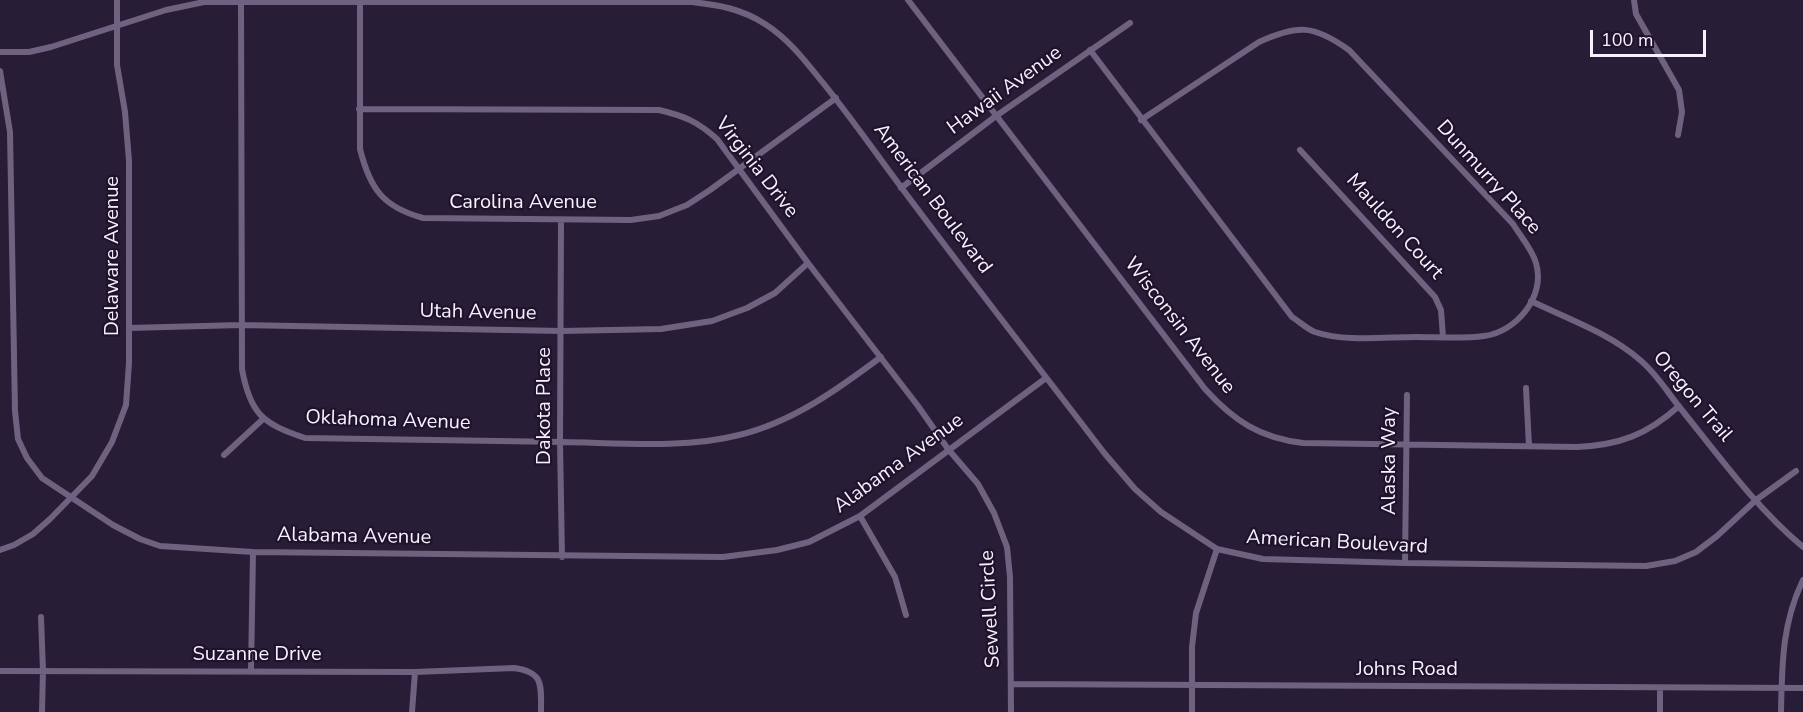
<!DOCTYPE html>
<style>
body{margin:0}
#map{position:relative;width:1803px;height:712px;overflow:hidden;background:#281d36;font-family:"Nunito Sans",sans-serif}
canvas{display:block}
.scale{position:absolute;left:1590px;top:30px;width:116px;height:27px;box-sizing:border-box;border:3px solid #f6f1ff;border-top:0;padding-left:8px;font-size:18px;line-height:21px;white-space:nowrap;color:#f6f1ff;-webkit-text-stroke:4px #1f132c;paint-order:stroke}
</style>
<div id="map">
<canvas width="1803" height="712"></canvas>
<div class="scale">100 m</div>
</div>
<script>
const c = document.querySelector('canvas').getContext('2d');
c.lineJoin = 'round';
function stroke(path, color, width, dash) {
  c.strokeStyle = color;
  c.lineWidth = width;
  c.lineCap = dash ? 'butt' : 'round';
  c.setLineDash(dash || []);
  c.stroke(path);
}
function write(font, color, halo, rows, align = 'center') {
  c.font = font + ' "Nunito Sans",sans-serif';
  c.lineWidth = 4.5;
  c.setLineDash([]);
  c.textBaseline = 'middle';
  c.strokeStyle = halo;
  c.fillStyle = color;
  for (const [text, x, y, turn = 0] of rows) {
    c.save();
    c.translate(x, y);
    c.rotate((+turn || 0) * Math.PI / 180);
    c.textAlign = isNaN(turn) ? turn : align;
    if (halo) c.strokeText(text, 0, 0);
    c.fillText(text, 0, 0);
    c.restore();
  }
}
const street = new Path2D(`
 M 360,0 L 360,149 C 370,189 383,207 423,218 L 631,220 L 659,216 L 687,205 L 710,190 L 836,98
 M 908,0 L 1205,389 C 1234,421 1260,438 1303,443 L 1577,447 C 1619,445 1647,435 1679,406
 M 1634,0 L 1636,14 L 1679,90 L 1682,112 L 1678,135
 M 241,1 L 242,369 C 250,414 263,424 305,438 C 391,439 477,441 563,442 C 620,443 685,449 739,435 C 793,422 838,389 881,357
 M 1090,50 L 1292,317 C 1300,322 1307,329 1315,332 C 1344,342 1386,337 1416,337 C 1438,337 1462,339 1484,336 C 1516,332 1546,297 1536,263 C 1532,249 1521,237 1513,224 L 1349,50 C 1314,25 1298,24 1259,42 L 1141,120
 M 0,52 L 29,52 L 51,47 L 166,10 L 204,2 L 692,2 C 719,5 742,9 765,24 C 787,38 803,58 819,78 C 848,113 874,151 901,187 C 968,277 1037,365 1105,454 L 1135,489 L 1161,512 L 1217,549 L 1263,559 L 1405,563 L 1646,566 L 1675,561 L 1696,552 L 1717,536 L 1756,500 L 1796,471
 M 0,71 L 10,132 L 15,411 L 18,439 L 27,458 L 42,478 L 113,525 L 140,539 L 160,546 L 253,552 L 723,557 L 777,550 L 809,542 L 860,516 L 1046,378
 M 359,109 L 659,110 C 685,116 698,122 717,139 L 808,263 L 918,406 L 948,449 L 978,484 L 994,513 L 1007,547 L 1010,577 L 1011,712
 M 1300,150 L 1435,297 L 1441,310 L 1443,337
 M 901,188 L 996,116 L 1130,23
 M 561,221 L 560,442 L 562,557
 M 1531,301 C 1568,319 1609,333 1640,360 C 1657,374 1667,392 1681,409 C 1718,455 1757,509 1803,547
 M 129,328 L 241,325 L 562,331 L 661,329 L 712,321 L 747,308 L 775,293 L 808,263
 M 1526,388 L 1529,446
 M 224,455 L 262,420
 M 860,516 L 895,577 L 906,615
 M 0,550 L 14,545 L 33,534 L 50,519 L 92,476 L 112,442 L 126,405 L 129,363 L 129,161 L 125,112 L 117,65 L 117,0
 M 1405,563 L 1407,395
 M 41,617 L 43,671 L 42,712
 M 0,671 L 415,672 L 514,668 C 544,672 541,685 541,712
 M 251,671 L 253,552
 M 1011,684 L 1803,688
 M 1660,689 L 1660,712
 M 412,712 L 415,672
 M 1192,712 L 1192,647 L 1196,613 L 1217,549
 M 1781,712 C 1782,665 1782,623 1803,580`);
const streetNames = [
 ["Hawaii Avenue",1005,91,-36],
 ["Virginia Drive",756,168,52],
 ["Dunmurry Place",1488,178,48],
 ["American Boulevard",932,199,53],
 ["Carolina Avenue",523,203],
 ["Mauldon Court",1394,227,48],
 ["Delaware Avenue",113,256,-90],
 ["Utah Avenue",478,313,1],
 ["Wisconsin Avenue",1179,326,52],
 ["Oregon Trail",1692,397,50],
 ["Dakota Place",545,406,-90],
 ["Oklahoma Avenue",388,421,2],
 ["Alaska Way",1390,461,-90],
 ["Alabama Avenue",899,464,-36],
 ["Alabama Avenue",354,537,1],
 ["American Boulevard",1337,543,3],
 ["Sewell Circle",991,609,-93],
 ["Suzanne Drive",257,655],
 ["Johns Road",1407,670]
];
stroke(street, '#6f6280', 6);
write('20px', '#f6f1ff', '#1f132c', streetNames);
</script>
